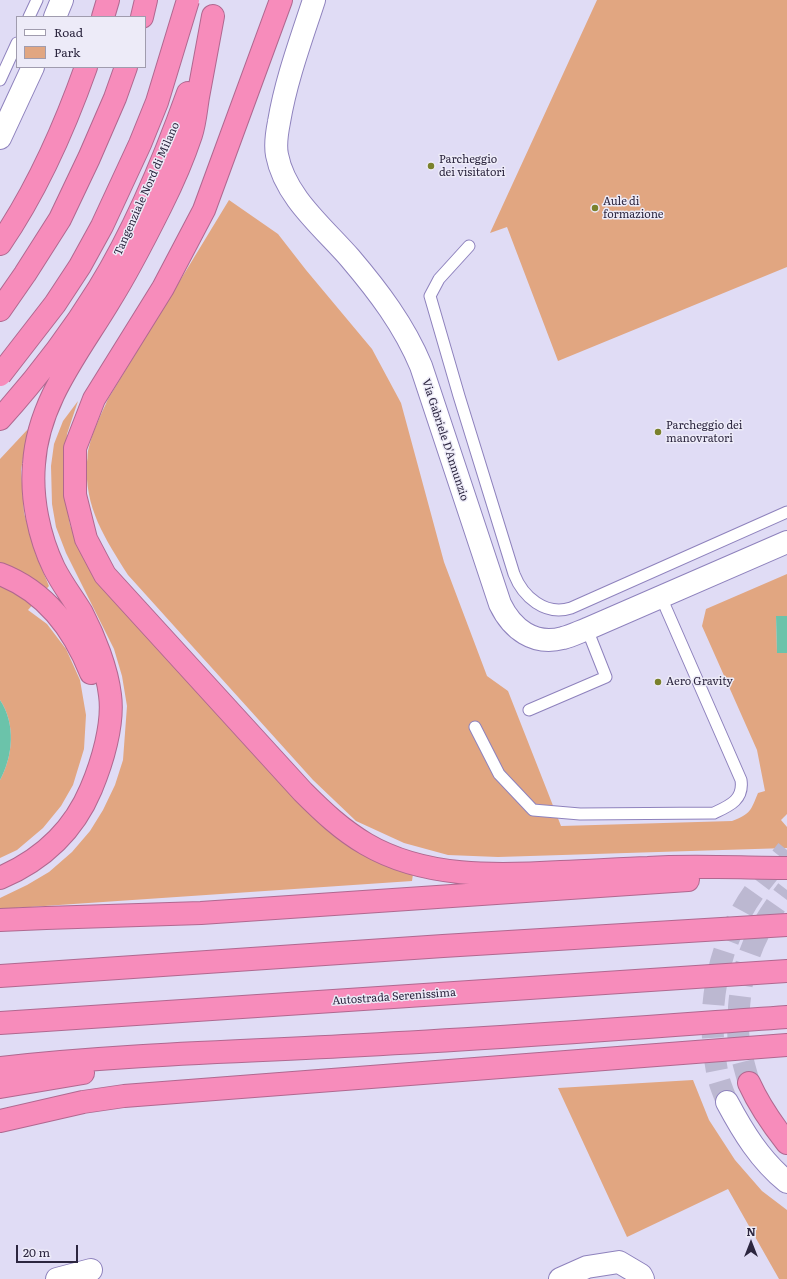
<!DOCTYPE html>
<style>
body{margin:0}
#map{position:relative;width:787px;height:1279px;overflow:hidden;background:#e0dcf5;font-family:Literata,serif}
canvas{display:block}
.legend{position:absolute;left:16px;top:16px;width:130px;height:52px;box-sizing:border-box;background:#edebf8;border:1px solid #a09cae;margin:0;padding:5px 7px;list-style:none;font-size:12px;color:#2c263f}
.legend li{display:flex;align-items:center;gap:8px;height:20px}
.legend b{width:20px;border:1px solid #a09cae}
.north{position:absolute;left:731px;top:1223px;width:40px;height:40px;-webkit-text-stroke:3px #edebf8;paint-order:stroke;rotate:0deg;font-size:11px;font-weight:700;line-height:16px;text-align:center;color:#2c263f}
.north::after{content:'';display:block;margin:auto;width:14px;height:18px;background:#2c263f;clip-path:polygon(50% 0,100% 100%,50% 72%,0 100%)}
.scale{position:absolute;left:16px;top:1245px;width:62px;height:18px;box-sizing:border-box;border:2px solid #2c263f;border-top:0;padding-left:5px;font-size:12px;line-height:14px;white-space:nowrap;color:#2c263f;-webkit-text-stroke:3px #edebf8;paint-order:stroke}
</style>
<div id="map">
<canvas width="787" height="1279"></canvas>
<ul class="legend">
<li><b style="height:5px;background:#fff"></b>Road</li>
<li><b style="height:11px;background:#e1a681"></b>Park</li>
</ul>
<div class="north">N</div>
<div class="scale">20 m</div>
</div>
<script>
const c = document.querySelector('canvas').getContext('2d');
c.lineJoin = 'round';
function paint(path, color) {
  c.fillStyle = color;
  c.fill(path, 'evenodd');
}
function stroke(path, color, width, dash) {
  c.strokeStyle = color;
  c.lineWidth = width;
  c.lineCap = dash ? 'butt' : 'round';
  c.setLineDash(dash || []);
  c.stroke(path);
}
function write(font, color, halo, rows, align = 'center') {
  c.font = font + ' Literata,serif';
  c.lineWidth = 3;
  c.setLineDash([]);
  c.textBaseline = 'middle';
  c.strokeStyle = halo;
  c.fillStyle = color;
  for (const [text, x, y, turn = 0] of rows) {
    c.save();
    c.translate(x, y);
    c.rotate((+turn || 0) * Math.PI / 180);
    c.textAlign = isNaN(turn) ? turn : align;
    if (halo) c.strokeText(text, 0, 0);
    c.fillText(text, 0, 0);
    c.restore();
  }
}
const green = new Path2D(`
 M 597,0 L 787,0 L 787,267 L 558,361 L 507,227 L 490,233 Z
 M 229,200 L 278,234 L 306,270 L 372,349 L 401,403 L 444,562 L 487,676 L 508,691 L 561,826 L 732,821 C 751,814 751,810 758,793 L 765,791 L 757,750 L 702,626 L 706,609 L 787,574 L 787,616 L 776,616 L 777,653 L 787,653 L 787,814 L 781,820 L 787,827 L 787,848 L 498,857 L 448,855 L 404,843 L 356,821 L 313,780 L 128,575 C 105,538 84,508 87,462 C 88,457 87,452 89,447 C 93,430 101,415 108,399 Z
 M 78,401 L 67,434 L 65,464 L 65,496 L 70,525 L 83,555 L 364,854 L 390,867 L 413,874 L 412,881 L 0,909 L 0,898 L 27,885 L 49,872 L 72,852 L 90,831 L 103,810 L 115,785 L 123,760 L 127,706 L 122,676 L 114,649 L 66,553 L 56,527 L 52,504 L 51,466 L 54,444 L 63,421 Z
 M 28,429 L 21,470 L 24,513 L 36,555 L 49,586 L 28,610 L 47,624 L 66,649 L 80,680 L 86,715 L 84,749 L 73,785 L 61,806 L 43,828 L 17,850 L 0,858 L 0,780 C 13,756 16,724 0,700 L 0,459 Z
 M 693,1080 L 709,1120 L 735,1160 L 762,1191 L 787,1210 L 787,1279 L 779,1279 L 728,1189 L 627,1237 L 558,1088 Z`);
const water = new Path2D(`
 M 776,616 L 787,616 L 787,653 L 777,653 Z
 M 0,700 C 16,724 13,756 0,780 Z`);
const minorTunnel = new Path2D(`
 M 727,1102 C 724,1094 720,1085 718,1076 C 706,1020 714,960 742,911 C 754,889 772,869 787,850`);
const motorwayTunnel = new Path2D(`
 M 749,1083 C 745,1069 741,1055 739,1041 C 737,1030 739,1018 739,1007 C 743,958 757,929 787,890`);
const service = new Path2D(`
 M 29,17 L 37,0
 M 0,80 L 17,43
 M 469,246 L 439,279 L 430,296 L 459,396 L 514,574 C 523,597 545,616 571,608 L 787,512
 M 529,710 L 606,677 L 587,629
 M 475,727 L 499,774 L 533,810 L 580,814 L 714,813 C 729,806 744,800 741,780 L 661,597`);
const minor = new Path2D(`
 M 314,0 C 301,40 286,80 279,122 C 277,132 275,145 277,155 C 285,197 323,227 350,258 C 378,291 404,325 421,366 L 500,604 C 512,629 534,646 563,638 C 571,636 579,632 587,629 L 787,542
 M 727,1102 C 743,1132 760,1160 787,1182
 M 57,1279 L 91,1270
 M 560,1279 L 587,1267 L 619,1262 L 641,1275 L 643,1279`);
const tertiary = new Path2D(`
 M 55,17 L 62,0
 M 0,138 L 33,67`);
const motorway = new Path2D(`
 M 281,0 L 204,210 L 163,288 L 94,399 L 75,448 L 75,495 L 86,539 L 105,575 L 303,792 C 323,812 342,830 366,844 C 424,878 496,876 561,872 C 590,871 619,869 648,868 C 694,865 741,868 787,868
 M 103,17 L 108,0
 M 142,17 L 146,0
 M 0,244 C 37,190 64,129 86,67
 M 0,310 L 25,274 L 60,219 L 89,158 L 115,98 L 126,67
 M 0,419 C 37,378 70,335 99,288 C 136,228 164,160 188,93
 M 0,574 C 45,591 74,630 91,673
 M 0,878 C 42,860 73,832 91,789 C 102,763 114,724 110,695 C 107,669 94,636 82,613 C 73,598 62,584 54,568 C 39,537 31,498 34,464 C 38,401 79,352 110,300 C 129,270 145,238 161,206 C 172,184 183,159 191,135 C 195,123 196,109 198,97 C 203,70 208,43 213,16
 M 0,920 L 46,918 L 201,913 L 688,880
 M 0,976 L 443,946 L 787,925
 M 0,1023 L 787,971
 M 0,1068 C 121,1054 243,1052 364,1045 C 505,1038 646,1027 787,1017
 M 749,1083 C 759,1105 772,1124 787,1143
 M 0,1087 L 83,1073
 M 0,1121 L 83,1102 L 124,1096 L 787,1045`);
const motorwayBridge = new Path2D(`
 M 0,375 L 55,304 L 80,266 L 102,226 L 140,144 L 157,102 L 188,0`);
const markers = [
 [431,166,4,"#7a812c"],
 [595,208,4,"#7a812c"],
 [658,432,4,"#7a812c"],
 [658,682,4,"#7a812c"]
];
const poiNames = [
 ["Parcheggio",439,160],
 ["dei visitatori",439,173],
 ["Aule di",603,202],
 ["formazione",603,215],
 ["Parcheggio dei",666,426],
 ["manovratori",666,439],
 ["Aero Gravity",666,682]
];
const streetNames = [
 ["Tangenziale Nord di Milano",147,189,-66],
 ["Via Gabriele D'Annunzio",445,440,72],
 ["Autostrada Serenissima",394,997,-4]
];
paint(green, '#e1a681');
paint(water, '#6bc3aa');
stroke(minorTunnel, '#bcb8d1', 22, [22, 11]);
stroke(motorwayTunnel, '#bcb8d1', 22, [22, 11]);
stroke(service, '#8e82bd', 13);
stroke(minor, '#8e82bd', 24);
stroke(tertiary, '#8e82bd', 24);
stroke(motorway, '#b06890', 24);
stroke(service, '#fff', 11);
stroke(minor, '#fff', 22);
stroke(tertiary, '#fff', 22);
stroke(motorway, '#f78cbb', 22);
stroke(motorwayBridge, '#b06890', 24, []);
stroke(motorwayBridge, '#f78cbb', 22);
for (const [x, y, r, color] of markers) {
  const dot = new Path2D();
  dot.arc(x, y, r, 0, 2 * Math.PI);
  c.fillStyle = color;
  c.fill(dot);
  stroke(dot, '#edebf8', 1.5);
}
write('11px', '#2c263f', '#edebf8', poiNames, 'left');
write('11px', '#2c263f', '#edebf8', streetNames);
</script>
